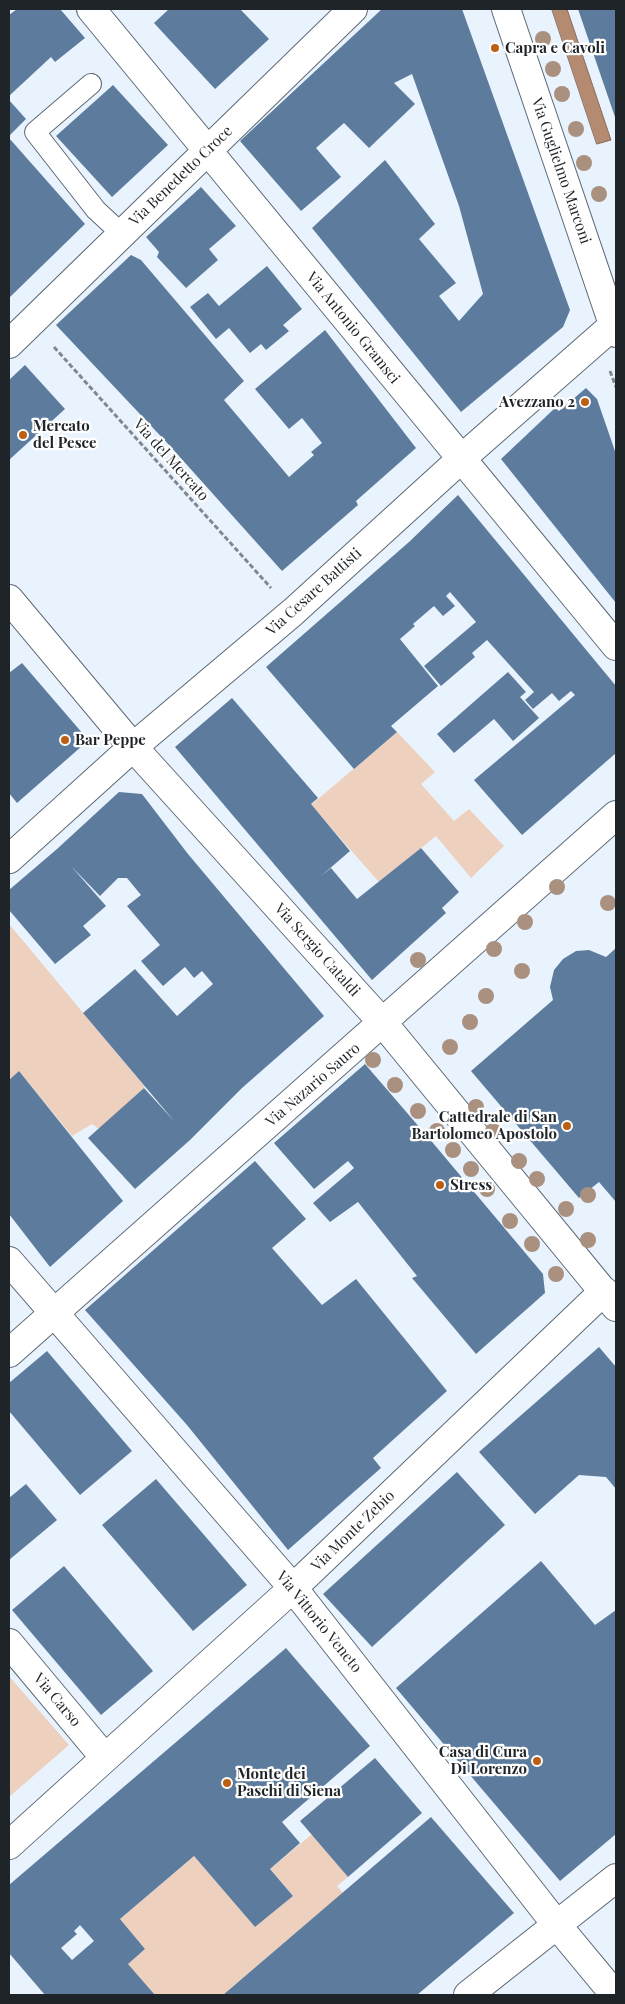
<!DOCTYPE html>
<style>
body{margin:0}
#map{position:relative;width:625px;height:2004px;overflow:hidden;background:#e9f3fe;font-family:"Playfair Display",serif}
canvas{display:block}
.frame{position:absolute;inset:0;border:10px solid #1f2429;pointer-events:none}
</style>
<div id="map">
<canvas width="625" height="2004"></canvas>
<div class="frame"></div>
</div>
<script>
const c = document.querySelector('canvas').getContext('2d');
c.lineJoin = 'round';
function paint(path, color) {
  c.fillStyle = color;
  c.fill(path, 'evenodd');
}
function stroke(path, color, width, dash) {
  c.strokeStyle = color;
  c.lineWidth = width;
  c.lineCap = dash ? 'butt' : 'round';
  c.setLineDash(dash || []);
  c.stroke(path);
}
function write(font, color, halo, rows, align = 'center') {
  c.font = font + ' "Playfair Display",serif';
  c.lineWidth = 4.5;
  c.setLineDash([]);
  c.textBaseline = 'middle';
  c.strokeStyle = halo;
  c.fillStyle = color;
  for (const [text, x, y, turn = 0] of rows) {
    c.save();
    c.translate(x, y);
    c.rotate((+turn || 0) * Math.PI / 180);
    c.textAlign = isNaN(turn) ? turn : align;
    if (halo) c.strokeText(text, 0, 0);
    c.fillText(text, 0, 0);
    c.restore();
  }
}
const green = new Path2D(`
 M 397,732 L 435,772 L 421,784 L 454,821 L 469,809 L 504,846 L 471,878 L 436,836 L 379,882 L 311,805 Z
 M 9,924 L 145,1087 L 99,1129 L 92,1124 L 72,1136 L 19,1071 L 9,1080 Z
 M 9,1676 L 69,1745 L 9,1797 Z
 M 312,1834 L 348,1877 L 337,1886 L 343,1893 L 223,1995 L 155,1995 L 128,1964 L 145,1949 L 120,1919 L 194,1856 L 255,1927 L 293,1896 L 270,1869 Z`);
const water = new Path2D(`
 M 552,9 L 567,9 L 611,140 L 597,144 Z`);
const building = new Path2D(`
 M 17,9 L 60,9 L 85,38 L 55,62 L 51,57 L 9,96 L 9,15 Z
 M 169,9 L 240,9 L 269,39 L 215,89 L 154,23 Z
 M 382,9 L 462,9 L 570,310 L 563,327 L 461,412 L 312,228 L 385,160 L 435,224 L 419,239 L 456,283 L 439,296 L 459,321 L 483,294 L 459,206 L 412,74 L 394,83 L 415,104 L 369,148 L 344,123 L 316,148 L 341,177 L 301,211 L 240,141 Z
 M 578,9 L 616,9 L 616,120 Z
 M 113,85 L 168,145 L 112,197 L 56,136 Z
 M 9,100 L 26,119 L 9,136 Z
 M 9,138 L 85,224 L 9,298 Z
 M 201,187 L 236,226 L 209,249 L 218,260 L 186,288 L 157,257 L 159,252 L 146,237 Z
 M 131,255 L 141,260 L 244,381 L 224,400 L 289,477 L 314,455 L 311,452 L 322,443 L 302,418 L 289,429 L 255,389 L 325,330 L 416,448 L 356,501 L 358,505 L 282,571 L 170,446 L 56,325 Z
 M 267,266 L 302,309 L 283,325 L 289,331 L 266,350 L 261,344 L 250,353 L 229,328 L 216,339 L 190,307 L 208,293 L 219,306 Z
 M 25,365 L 65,409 L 9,460 L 9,380 Z
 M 586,388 L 597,399 L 616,454 L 616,603 L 501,459 L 555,408 L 559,411 Z
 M 458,495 L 616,686 L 616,753 L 522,835 L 474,780 L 575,695 L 571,691 L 559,701 L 552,693 L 533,709 L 525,700 L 534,692 L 487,640 L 472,653 L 475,657 L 441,686 L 424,666 L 476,622 L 450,592 L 446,596 L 455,606 L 443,616 L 434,606 L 413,624 L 415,626 L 400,639 L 438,686 L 391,726 L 397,732 L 354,769 L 266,667 L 409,542 Z
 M 22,663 L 84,735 L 82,746 L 17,803 L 9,793 L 9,673 Z
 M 508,672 L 526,692 L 520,697 L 539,718 L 513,741 L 494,719 L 454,753 L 437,734 Z
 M 232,698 L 318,798 L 311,804 L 350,851 L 321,876 L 331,868 L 357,899 L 421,848 L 459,892 L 442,908 L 446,913 L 372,980 L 175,747 Z
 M 119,792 L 142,794 L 188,854 L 324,1016 L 242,1088 L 190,1140 L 135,1189 L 88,1138 L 144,1088 L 175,1122 L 83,1013 L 135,969 L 177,1016 L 213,984 L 202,971 L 194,978 L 185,967 L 163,986 L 141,961 L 160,945 L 127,906 L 141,895 L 127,878 L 118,878 L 100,896 L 71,866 L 106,906 L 83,926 L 91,935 L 55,964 L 9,910 L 9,890 L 57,849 Z
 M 616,948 L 616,1202 L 599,1182 L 579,1198 L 471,1071 L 553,1000 L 550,987 L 554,970 L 563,959 L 576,951 L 589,950 L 606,957 Z
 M 365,1064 L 433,1143 L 543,1274 L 545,1293 L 476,1354 L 412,1278 L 417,1276 L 358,1202 L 330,1222 L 313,1203 L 354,1168 L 348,1161 L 314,1189 L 274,1143 Z
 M 19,1071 L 123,1201 L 50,1267 L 9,1214 L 9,1080 Z
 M 255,1161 L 306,1219 L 272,1248 L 322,1305 L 356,1279 L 447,1391 L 373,1458 L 381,1468 L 288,1550 L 187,1425 L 85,1310 Z
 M 599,1347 L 616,1367 L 616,1489 L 606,1477 L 579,1475 L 535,1514 L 479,1452 Z
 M 47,1351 L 132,1451 L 80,1495 L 9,1411 L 9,1383 Z
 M 457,1472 L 505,1525 L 372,1647 L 323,1594 Z
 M 156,1479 L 247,1585 L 193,1631 L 102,1525 Z
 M 26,1484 L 57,1520 L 9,1560 L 9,1498 Z
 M 541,1561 L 595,1625 L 616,1610 L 616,1834 L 560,1881 L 396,1688 Z
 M 64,1566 L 153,1671 L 101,1715 L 12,1610 Z
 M 286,1648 L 370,1746 L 282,1822 L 300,1843 L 270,1869 L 293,1896 L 255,1927 L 194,1856 L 120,1919 L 145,1949 L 128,1964 L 155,1995 L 45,1995 L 9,1953 L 9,1885 ZM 80,1925 L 94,1941 L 72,1960 L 61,1948 L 77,1934 L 74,1931 Z
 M 375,1758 L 422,1813 L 348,1877 L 300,1821 Z
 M 431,1817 L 514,1913 L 417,1995 L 223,1995 Z`);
const path = new Path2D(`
 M 54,347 L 271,588
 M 610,371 L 616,387`);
const lane = new Path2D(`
 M 91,84 L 35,132 L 96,210 L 122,234`);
const street = new Path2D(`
 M 91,9 L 616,646
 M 506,9 L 616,333
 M 9,344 L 353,9
 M 9,599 L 133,747 L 383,1023 L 616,1307
 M 9,859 L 133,747 L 293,612 L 461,459 L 616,323
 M 9,1261 L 293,1588 L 556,1924 L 615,1995
 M 9,1353 L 616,815
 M 9,1643 L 105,1758
 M 9,1845 L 293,1588 L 604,1291
 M 468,1995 L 616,1878`);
const trees = [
 [543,39],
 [553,69],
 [562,94],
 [576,129],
 [584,163],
 [599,194],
 [557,887],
 [608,903],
 [525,922],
 [494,949],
 [418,960],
 [522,971],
 [486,996],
 [470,1022],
 [450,1047],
 [373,1060],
 [395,1085],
 [476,1107],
 [418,1111],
 [437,1131],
 [493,1131],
 [453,1150],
 [519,1161],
 [471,1169],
 [537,1179],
 [487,1189],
 [588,1195],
 [566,1209],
 [510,1221],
 [588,1240],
 [532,1244],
 [556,1274]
];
const markers = [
 [495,48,5,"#bd5f12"],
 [585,402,5,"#bd5f12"],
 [23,435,5,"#bd5f12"],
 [65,740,5,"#bd5f12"],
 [567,1126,5,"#bd5f12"],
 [440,1185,5,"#bd5f12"],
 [537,1761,5,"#bd5f12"],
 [227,1783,5,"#bd5f12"]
];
const poiNames = [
 ["Capra e Cavoli",505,48],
 ["Avezzano 2",575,402,"right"],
 ["Mercato",33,426],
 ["del Pesce",33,443],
 ["Bar Peppe",75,740],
 ["Cattedrale di San",557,1117,"right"],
 ["Bartolomeo Apostolo",557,1134,"right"],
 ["Stress",450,1185],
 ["Casa di Cura",527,1752,"right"],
 ["Di Lorenzo",527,1769,"right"],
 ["Monte dei",237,1774],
 ["Paschi di Siena",237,1791]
];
const streetNames = [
 ["Via Guglielmo Marconi",561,171,71],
 ["Via Benedetto Croce",181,176,-44],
 ["Via Antonio Gramsci",353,328,51],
 ["Via del Mercato",171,460,48],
 ["Via Cesare Battisti",314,592,-42],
 ["Via Sergio Cataldi",317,950,48],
 ["Via Nazario Sauro",313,1085,-41],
 ["Via Monte Zebio",353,1531,-44],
 ["Via Vittorio Veneto",319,1622,51],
 ["Via Carso",57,1700,50]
];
paint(green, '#eed0be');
paint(water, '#b48a71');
stroke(water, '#876b5b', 1);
paint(building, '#5d7c9d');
stroke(lane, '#5d6974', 22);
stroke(street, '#5d6974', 30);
stroke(path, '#818890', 3, [5, 2.5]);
stroke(lane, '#fff', 20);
stroke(street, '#fff', 28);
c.fillStyle = '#a9907f';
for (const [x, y] of trees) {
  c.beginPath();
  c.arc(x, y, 8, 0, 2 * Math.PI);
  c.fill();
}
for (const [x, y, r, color] of markers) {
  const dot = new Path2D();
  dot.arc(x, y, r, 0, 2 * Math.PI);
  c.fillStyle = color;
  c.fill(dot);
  stroke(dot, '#fff', 2);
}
write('bold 15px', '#1f2429', '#fff', poiNames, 'left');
write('15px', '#1f2429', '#fff', streetNames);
</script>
